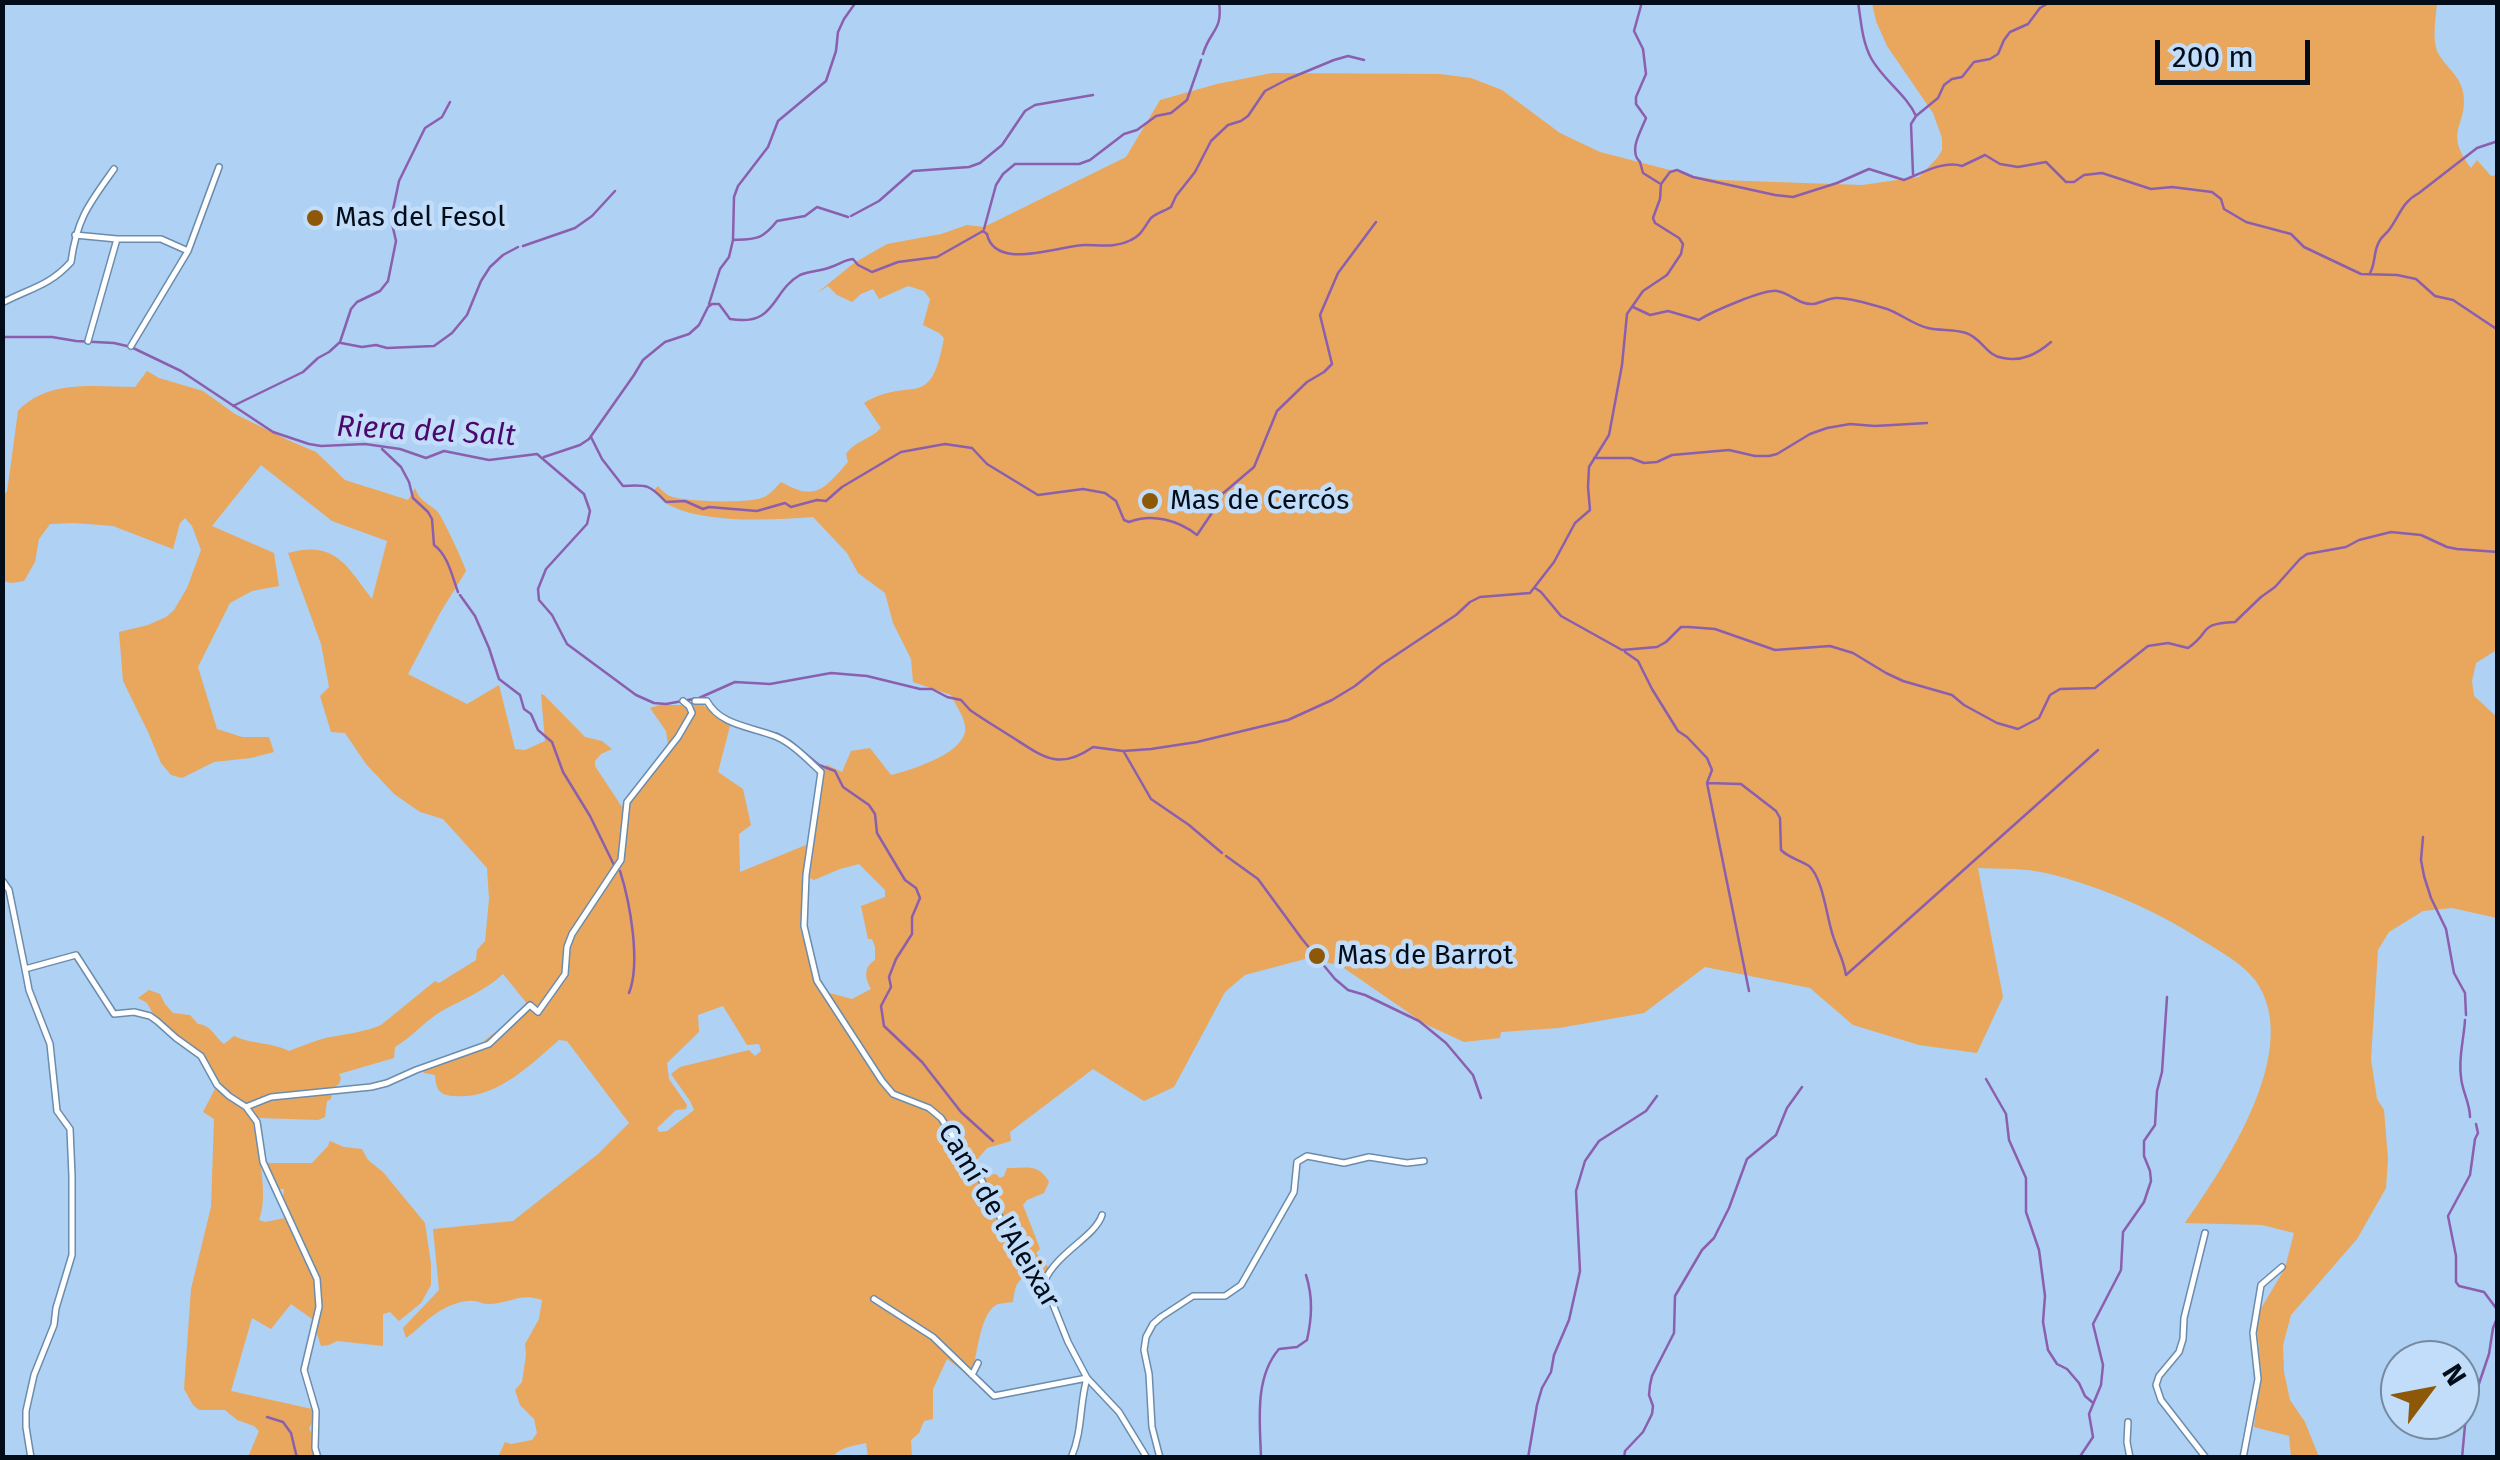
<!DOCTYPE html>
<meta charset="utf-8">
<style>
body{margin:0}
#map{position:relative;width:2500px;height:1460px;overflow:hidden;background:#aed1f4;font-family:"Fira Sans",sans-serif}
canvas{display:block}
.frame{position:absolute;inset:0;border:5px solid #030d19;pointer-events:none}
.north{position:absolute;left:2380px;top:1340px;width:100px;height:100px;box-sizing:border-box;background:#c1ddfa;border:2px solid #758aa0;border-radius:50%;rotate:58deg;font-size:28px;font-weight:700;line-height:40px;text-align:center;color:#030d19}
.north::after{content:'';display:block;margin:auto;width:35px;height:45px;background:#8d5909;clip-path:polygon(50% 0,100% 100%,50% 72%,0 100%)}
.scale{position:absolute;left:2155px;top:40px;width:155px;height:45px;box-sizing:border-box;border:5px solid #030d19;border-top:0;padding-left:12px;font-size:30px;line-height:35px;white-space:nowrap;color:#030d19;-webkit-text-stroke:8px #c1ddfa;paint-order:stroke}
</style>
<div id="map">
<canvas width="2500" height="1460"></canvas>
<div class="frame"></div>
<div class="north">N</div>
<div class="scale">200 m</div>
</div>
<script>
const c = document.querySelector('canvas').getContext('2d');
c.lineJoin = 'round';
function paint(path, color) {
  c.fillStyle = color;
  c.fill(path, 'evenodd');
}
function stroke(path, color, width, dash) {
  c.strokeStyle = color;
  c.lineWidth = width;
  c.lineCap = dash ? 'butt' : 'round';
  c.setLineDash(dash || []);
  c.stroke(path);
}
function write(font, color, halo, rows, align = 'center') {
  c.font = font + ' "Fira Sans",sans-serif';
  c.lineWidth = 9;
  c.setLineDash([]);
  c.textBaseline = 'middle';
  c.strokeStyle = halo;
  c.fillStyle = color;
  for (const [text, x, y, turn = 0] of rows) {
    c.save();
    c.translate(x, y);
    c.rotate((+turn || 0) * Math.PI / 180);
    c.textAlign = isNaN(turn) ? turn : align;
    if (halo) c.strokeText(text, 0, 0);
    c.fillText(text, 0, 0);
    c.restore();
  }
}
const green = new Path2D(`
 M 1872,3 L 2437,3 C 2436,16 2432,38 2437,51 C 2444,66 2460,75 2463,92 C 2469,127 2442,129 2471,168 L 2477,160 L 2491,176 L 2497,175 L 2498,649 L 2476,663 L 2472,681 L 2474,696 L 2497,717 L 2497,918 L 2452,908 L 2423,911 L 2389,932 L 2378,950 L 2371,1059 L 2377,1099 L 2384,1110 L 2388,1159 L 2386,1188 L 2357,1239 L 2291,1315 L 2283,1345 L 2284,1372 L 2290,1400 L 2305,1422 L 2319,1457 L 2291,1457 L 2289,1436 L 2254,1427 L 2261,1372 L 2256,1317 L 2285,1268 L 2294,1233 L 2262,1225 L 2185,1223 C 2224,1167 2305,1048 2255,980 C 2241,961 2207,944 2187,931 C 2144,905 2095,885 2046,873 C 2025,868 2000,869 1978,868 L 2003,997 L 1977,1053 L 1919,1045 L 1853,1025 L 1810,988 L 1705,967 L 1644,1013 L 1559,1028 L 1501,1032 L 1500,1038 L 1464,1042 L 1425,1024 L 1341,966 L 1309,958 L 1245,975 L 1225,992 L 1174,1087 L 1144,1101 L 1093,1069 L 1010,1132 L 1011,1141 L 987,1148 L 976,1161 L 987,1175 L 996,1174 L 1000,1178 L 1004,1176 L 1007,1168 C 1024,1169 1038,1162 1049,1182 L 1044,1193 L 1027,1200 L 1023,1205 L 1039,1246 L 1040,1249 L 1036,1253 L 1049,1268 L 1044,1277 L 1034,1272 C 1016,1281 1016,1282 1013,1302 C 1007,1303 1000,1303 996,1305 C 979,1315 977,1359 971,1377 L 947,1359 L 933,1389 L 933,1419 L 924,1421 L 919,1433 L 911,1440 L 912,1457 L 868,1457 L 866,1443 C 854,1446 839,1447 832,1458 L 498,1457 L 505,1442 L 511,1444 L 532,1440 L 537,1433 L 534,1419 L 520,1405 L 515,1390 L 522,1382 L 526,1355 L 525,1344 L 539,1319 L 542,1300 C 520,1292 509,1304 488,1304 C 481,1304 480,1301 473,1301 C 464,1300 451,1305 443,1309 C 428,1317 419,1329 406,1338 L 403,1328 L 439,1290 L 433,1229 L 513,1221 L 598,1154 L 629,1123 L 567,1041 L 559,1040 C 529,1066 496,1100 453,1096 C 438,1095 436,1088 435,1075 L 424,1073 L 423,1068 L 488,1043 L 484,1041 L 529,1006 L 503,974 C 485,991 461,1000 440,1012 C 424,1022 412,1037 395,1047 L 394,1058 L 339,1074 L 341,1078 L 339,1084 L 333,1088 L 331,1099 L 327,1101 L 325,1117 L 318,1120 L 260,1118 L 253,1124 C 258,1150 269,1196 259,1220 L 265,1222 L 290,1217 L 283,1198 L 284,1189 L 278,1189 L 267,1163 L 312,1163 L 328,1146 L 330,1141 L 344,1147 L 362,1149 L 368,1160 L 383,1172 L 425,1223 L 431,1264 L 431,1285 L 421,1303 L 399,1321 L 390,1312 L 383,1314 L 383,1346 L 337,1341 L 329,1345 L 321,1346 L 312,1319 L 291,1304 L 271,1329 L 252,1318 L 231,1391 L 312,1409 L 314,1420 L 309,1428 L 314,1438 L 315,1457 L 248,1457 L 259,1431 L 254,1426 L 237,1420 L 225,1410 L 199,1410 L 193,1405 L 184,1389 L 191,1289 L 211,1207 L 214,1119 L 203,1112 L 218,1083 L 202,1055 L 155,1017 L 147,1003 L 138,998 L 149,990 L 160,994 L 165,1004 L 173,1013 L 190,1015 L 198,1024 C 211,1025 214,1036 224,1044 L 234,1036 C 253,1045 268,1041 289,1051 C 302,1046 316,1040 330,1037 C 348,1034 364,1032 381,1025 L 435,981 L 439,983 L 476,960 L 477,950 L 485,941 L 489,899 L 487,868 L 443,819 L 420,812 L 394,794 L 366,764 L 345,733 L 331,732 L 320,696 L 329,687 L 321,644 L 288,553 C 335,540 346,565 372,599 L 387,541 L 332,521 L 261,465 L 212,526 L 274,553 L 279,586 L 252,591 L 230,603 L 198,667 L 217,729 L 242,737 L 269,737 L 274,752 L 251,758 L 214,762 L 182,778 L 171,775 L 161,763 L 148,732 L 123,681 L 119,632 L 148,625 L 166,617 L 174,610 L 187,588 L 201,550 L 192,526 L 185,518 L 180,523 L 173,549 L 113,526 L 74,523 L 50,524 L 39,539 L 35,562 L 24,581 L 12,583 L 3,581 L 3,494 L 7,492 L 18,411 C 48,379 94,387 135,387 L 147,371 L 159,378 L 203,391 L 235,414 L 290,441 L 316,452 L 345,480 L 408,500 L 415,488 C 419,501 427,502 437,511 C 442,516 464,563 466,571 L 440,613 L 408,674 L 467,704 L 499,685 L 515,749 L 525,750 L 545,741 L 541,694 L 544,695 L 585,737 L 602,741 L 612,749 L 601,754 L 595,761 L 595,766 L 622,807 L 668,745 L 666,731 L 650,708 L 660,705 L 703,705 L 730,726 L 718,772 L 743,789 L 751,825 L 739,834 L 740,872 L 806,845 L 800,928 L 818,990 L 852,999 L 871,989 C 865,978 863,968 875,960 L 875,947 L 872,939 L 868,939 L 861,906 L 885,897 L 885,890 L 859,864 L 840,869 L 814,880 L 810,878 L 811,847 L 821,770 L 827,765 L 842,772 L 851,751 L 870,748 L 891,775 C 911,770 960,755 965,732 C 967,720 956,706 951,695 L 913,682 L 911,659 L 893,623 L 885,593 L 858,573 L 847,553 L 813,517 C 772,520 709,524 671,506 C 664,503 659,496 654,490 L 658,486 C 660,489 667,495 670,496 C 684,502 751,504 764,497 C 771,494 776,487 781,482 C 816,502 824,489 848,462 L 846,454 C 856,440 870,440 881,428 L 864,403 C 913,374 930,414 944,338 L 939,333 L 923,325 L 930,299 L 924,291 L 908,286 L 879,299 L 873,289 L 861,294 L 852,302 L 837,295 L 828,286 L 817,293 L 854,263 L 887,244 L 941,234 L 967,225 L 984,227 L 1126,157 L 1160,100 L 1217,84 L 1272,73 L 1440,74 L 1471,78 L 1502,90 L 1560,133 L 1600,152 L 1693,176 L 1719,180 L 1862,185 L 1919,177 L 1938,157 L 1942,150 L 1942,138 L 1933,113 L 1887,46 L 1876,21 ZM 723,1006 L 747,1045 L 759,1044 L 761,1051 L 755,1056 L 749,1050 L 680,1067 L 671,1074 L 690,1101 L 694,1110 L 667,1131 L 659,1132 L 657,1128 L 676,1110 L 686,1109 L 687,1105 L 669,1079 L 667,1063 L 699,1032 L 698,1015 Z`);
const stream = new Path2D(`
 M 1642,2 L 1634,31 L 1643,49 L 1646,74 L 1636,97 L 1636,104 L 1646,118 C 1641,131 1628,151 1640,162 L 1643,173 L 1659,183
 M 1858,2 C 1861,21 1862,41 1871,58 C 1883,80 1906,94 1916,116
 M 1203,54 C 1210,30 1223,31 1219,2
 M 1913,174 L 1911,124 L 1916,116 L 1938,98 L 1944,85 L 1952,79 L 1962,77 L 1974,62 L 1990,59 L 1998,54 L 2004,40 L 2010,32 L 2028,24 L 2040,8 L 2050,2
 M 851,216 L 879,201 L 913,171 L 969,167 L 980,163 L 1002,145 L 1025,111 L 1035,105 L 1093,95
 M 984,229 L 996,185 L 1003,174 L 1015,164 L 1079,164 L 1090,160 L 1124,134 L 1137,130 L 1156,116 L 1171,113 L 1187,100 L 1201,60
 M 733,240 C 756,239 762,240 777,221 L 805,216 L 817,207 L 848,217
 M 523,246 L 575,228 L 592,216 L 615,191
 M 2370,273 C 2376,263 2373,252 2379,242 C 2381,237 2386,234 2389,230 C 2400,215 2402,202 2419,193 L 2477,148 L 2498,141
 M 709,304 L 720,269 L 729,257 L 733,240 L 734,197 L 738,186 L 768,147 L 778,121 L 826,81 L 836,51 L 838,32 L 844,19 L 856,2
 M 1633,307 L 1650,315 L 1668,311 L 1699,320 C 1711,312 1764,289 1777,291 C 1790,293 1799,305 1813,304 C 1820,303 1827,299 1835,298 C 1848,297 1874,305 1887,309 C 1901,314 1914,325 1928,328 C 1941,331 1954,329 1966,333 C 1982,338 1986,356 2003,358 C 2022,362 2037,354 2051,342
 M 2,337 L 52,337 L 76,341 L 114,343 L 131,347 L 181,371 L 273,432 L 309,444 L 321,446 L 365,444 L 400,449 L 426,458 L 444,451 L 489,460 L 537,454 L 584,494 L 590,511 L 587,524 L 546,569 L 538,589 L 539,600 L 552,615 L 567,644 L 636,695 L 654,703 L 666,704 L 699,698 L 735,682 L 770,684 L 831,673 L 867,676 L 920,689 L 932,689 L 947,697 L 961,700 L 970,710 C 984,720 998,728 1012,737 C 1043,757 1059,771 1093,747 L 1123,751 L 1151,749 L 1197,742 L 1288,720 L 1332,700 L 1355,686 L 1381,665 L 1456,615 L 1470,602 L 1480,597 L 1530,593 L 1554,562 L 1575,523 L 1590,510 L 1588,487 L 1589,467 L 1609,435 L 1622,365 L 1627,314 L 1643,291 L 1667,275 L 1681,254 L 1683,244 L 1679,238 L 1655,223 L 1653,218 L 1660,199 L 1661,184 L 1670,172 L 1677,170 L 1693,177 L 1775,195 L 1793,197 L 1837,183 L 1869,169 L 1904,180 C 1922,173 1944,160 1962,166 L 1985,155 L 2000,164 L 2018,167 L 2046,162 L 2066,182 L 2074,182 L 2084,175 L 2102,173 L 2151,189 L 2172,187 L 2212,192 L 2221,199 L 2224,209 L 2246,222 L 2291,234 L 2304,247 L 2361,274 L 2397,275 L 2416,279 L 2435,296 L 2453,300 L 2498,330
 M 341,343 L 362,347 L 376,345 L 387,348 L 434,346 L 452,333 L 467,315 L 481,281 L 490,267 L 503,255 L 518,247
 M 233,406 L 303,372 L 318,358 L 329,352 L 340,342 L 351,309 L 357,302 L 380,291 L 388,281 L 396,241 L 391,219 L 399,181 L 425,128 L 442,117 L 450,102
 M 591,437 L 602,459 L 623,486 C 647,484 650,485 666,502 L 685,501 L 703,509 L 709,507 L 757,511 L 785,503 L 791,507 L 817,500 L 826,501 L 842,487 L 901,452 L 945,444 L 972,448 L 987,464 L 1038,495 L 1083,489 L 1105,493 L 1116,501 L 1124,520 L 1129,522 C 1152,513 1178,520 1197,535 L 1216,507 L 1221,495 L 1254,467 L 1277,411 L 1307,382 L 1324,372 L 1332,364 L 1320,315 L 1338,273 L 1376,222
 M 382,449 L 401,467 L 409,482 L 413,498 L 428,512 L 432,519 L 434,545 C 448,555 452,576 458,592
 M 544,457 L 580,445 L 589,439 L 634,375 L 643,360 L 665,342 L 689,334 L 699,325 L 708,307 L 712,304 L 719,304 L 730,319 C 777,327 771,291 800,275 C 809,271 822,271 831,267 C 840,264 844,260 853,259 L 858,265 L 872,272 L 898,262 L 937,257 L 983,231 L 987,234 C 995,272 1060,245 1085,245 C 1101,245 1115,248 1131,240 C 1142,235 1144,227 1151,218 C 1156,213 1165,211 1171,207 L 1176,196 L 1195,172 L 1211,141 L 1228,125 L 1241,121 L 1248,116 L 1265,91 L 1288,79 L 1334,60 L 1348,56 L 1364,60
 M 1594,458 L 1631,458 L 1644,463 L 1657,462 L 1672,455 L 1729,450 L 1755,456 L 1769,456 L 1777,454 L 1810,434 L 1827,428 L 1850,424 L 1875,426 L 1927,423
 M 1535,588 L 1541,592 L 1561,616 L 1622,650 L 1657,647 L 1666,642 L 1681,627 L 1689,627 L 1715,629 L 1775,650 L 1830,646 L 1853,653 L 1886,673 L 1903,681 L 1952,695 L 1964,705 L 1997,723 L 2018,729 L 2039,718 L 2050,695 L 2060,689 L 2095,688 L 2148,646 L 2168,643 L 2188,648 C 2213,631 2196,624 2235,622 L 2261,597 L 2275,587 L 2300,559 L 2307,554 L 2346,547 L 2359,540 L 2391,532 L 2421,535 L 2447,547 L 2457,549 L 2498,552
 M 460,595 L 475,616 L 489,648 L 499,679 L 520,695 L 524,709 L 531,714 L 538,730 L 552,742 L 563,772 L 590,816 L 614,865
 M 1625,652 L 1638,661 L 1652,689 L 1678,731 L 1687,737 L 1707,758 L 1712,770 L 1707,783 L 1741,784 L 1776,811 L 1780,818 L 1781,850 C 1789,858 1800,860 1809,866 C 1823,878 1827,919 1833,936 C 1838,952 1843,957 1846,975 L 2098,750
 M 756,729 L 778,734 L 790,741 L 819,765 L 835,771 L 843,787 L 869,805 L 875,814 L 877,833 L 905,880 L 916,888 L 920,898 L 912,917 L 912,934 L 896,959 L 889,977 L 891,987 L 881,1006 L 884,1026 L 922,1062 L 961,1112 L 993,1141
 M 1124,752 L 1151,799 L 1189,825 L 1222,853
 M 1707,783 L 1749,991
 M 2423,837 L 2421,860 L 2424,876 L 2431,898 L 2446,929 L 2454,973 L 2465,993 L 2466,1015
 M 1226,856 L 1258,879 L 1302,939 L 1335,979 L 1348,990 L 1365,995 L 1419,1021 L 1446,1043 L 1473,1075 L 1481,1098
 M 620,871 C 630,902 641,963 629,993
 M 2465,1020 C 2464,1039 2458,1058 2461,1077 C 2462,1091 2470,1103 2470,1117
 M 1986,1079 L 2006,1114 L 2009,1140 L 2026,1178 L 2026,1212 L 2039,1250 L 2045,1296 L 2043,1322 L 2048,1350 L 2057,1364 L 2067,1369 L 2079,1383 L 2085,1396 L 2092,1402
 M 267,1417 L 283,1422 L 291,1433 L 297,1458
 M 1261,1458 C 1260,1422 1254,1378 1279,1349 L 1297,1347 L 1307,1340 C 1312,1317 1313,1297 1306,1275
 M 1528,1458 L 1537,1405 L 1542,1388 L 1551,1372 L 1554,1355 L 1569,1320 L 1580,1271 L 1576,1191 L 1585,1161 L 1599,1141 L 1646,1111 L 1657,1096
 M 1624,1458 L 1625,1451 L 1643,1432 L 1652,1414 L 1653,1406 L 1649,1395 L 1650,1385 L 1652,1376 L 1674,1333 L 1675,1296 L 1702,1250 L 1714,1238 L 1729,1208 L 1747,1159 L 1776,1135 L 1787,1108 L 1802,1087
 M 2079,1458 L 2093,1437 L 2089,1414 L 2101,1385 L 2103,1365 L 2093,1324 L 2121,1270 L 2123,1232 L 2144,1202 L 2151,1181 L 2150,1171 L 2144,1156 L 2144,1141 L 2155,1125 L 2157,1091 L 2162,1072 L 2167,997
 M 2462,1458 L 2465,1425 L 2489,1354 L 2493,1328 L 2498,1316 L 2496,1308 L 2484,1292 L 2459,1286 L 2456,1282 L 2456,1256 L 2448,1216 L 2470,1175 L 2475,1139 L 2478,1133 L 2476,1124`);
const minor = new Path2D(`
 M 75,235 L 117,239
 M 188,251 L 219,167
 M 2,303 C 30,288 48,287 71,262 C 77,218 89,204 114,169
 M 88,341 L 117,239 L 161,239 L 188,251 L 131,346
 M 695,701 L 707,701 C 720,726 754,727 777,737 C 793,744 808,760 821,772 L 806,875 L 804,926 L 817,981 L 882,1081 L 893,1094 L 929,1108 L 941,1118 L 982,1181 L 1023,1264 L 1044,1282 L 1068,1342 L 1087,1378 L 1119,1412 L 1147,1458
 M 2,880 L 9,890 L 25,969 L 76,955 L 114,1014 L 134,1012 L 150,1016 L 157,1021 L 176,1038 L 201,1056 L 217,1085 L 229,1096 L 246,1107 L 257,1122 L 263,1162 L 317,1279 L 319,1307 L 304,1370 L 316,1411 L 315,1448 L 318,1458
 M 25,969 L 29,990 L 50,1044 L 57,1111 L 70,1129 L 72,1176 L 72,1255 L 56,1308 L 54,1325 L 34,1375 L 26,1411 L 26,1427 L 31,1458
 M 246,1107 L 271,1097 L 371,1087 L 387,1083 L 416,1070 L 489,1044 L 530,1005 L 538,1012 L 565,974 L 567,947 L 572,934 L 621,860 L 627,802 L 678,737 L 692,713 L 689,706 L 683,701
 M 2205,1233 L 2184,1318 L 2183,1339 L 2179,1352 L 2159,1376 L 2156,1385 L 2161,1400 L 2206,1458
 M 1044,1282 C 1057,1252 1095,1237 1102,1215
 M 874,1299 L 933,1337 L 994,1396 L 1087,1378
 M 972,1375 L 978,1363
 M 2128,1422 L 2127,1442 L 2130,1458
 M 1071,1458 C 1083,1430 1079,1406 1087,1378
 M 1160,1458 L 1152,1427 L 1149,1374 L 1144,1350 L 1146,1337 L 1153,1324 L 1161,1317 L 1193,1296 L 1225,1296 L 1241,1285 L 1294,1192 L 1297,1162 L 1307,1156 L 1344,1163 L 1369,1157 L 1407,1163 L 1424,1161
 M 2243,1458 L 2258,1379 L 2253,1333 L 2261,1285 L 2282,1267`);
const markers = [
 [315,218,10,"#8d5909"],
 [1150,501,10,"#8d5909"],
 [1317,956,10,"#8d5909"]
];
const poiNames = [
 ["Mas del Fesol",335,218],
 ["Mas de Cercós",1170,501],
 ["Mas de Barrot",1337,956]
];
const streetNames = [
 ["Camí de l'Aleixar",998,1216,59]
];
const waterNames = [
 ["Riera del Salt",426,432,3]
];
paint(green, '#e8a75c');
stroke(stream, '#8b5fad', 2.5);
stroke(minor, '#6b8cad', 8);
stroke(minor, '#fff', 5);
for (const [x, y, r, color] of markers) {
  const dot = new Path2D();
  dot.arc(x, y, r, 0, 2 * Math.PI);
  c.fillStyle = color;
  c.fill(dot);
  stroke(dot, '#c1ddfa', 4);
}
write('28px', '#030d19', '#c1ddfa', poiNames, 'left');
write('28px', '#030d19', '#c1ddfa', streetNames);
write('italic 30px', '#4a086d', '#c1ddfa', waterNames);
</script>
